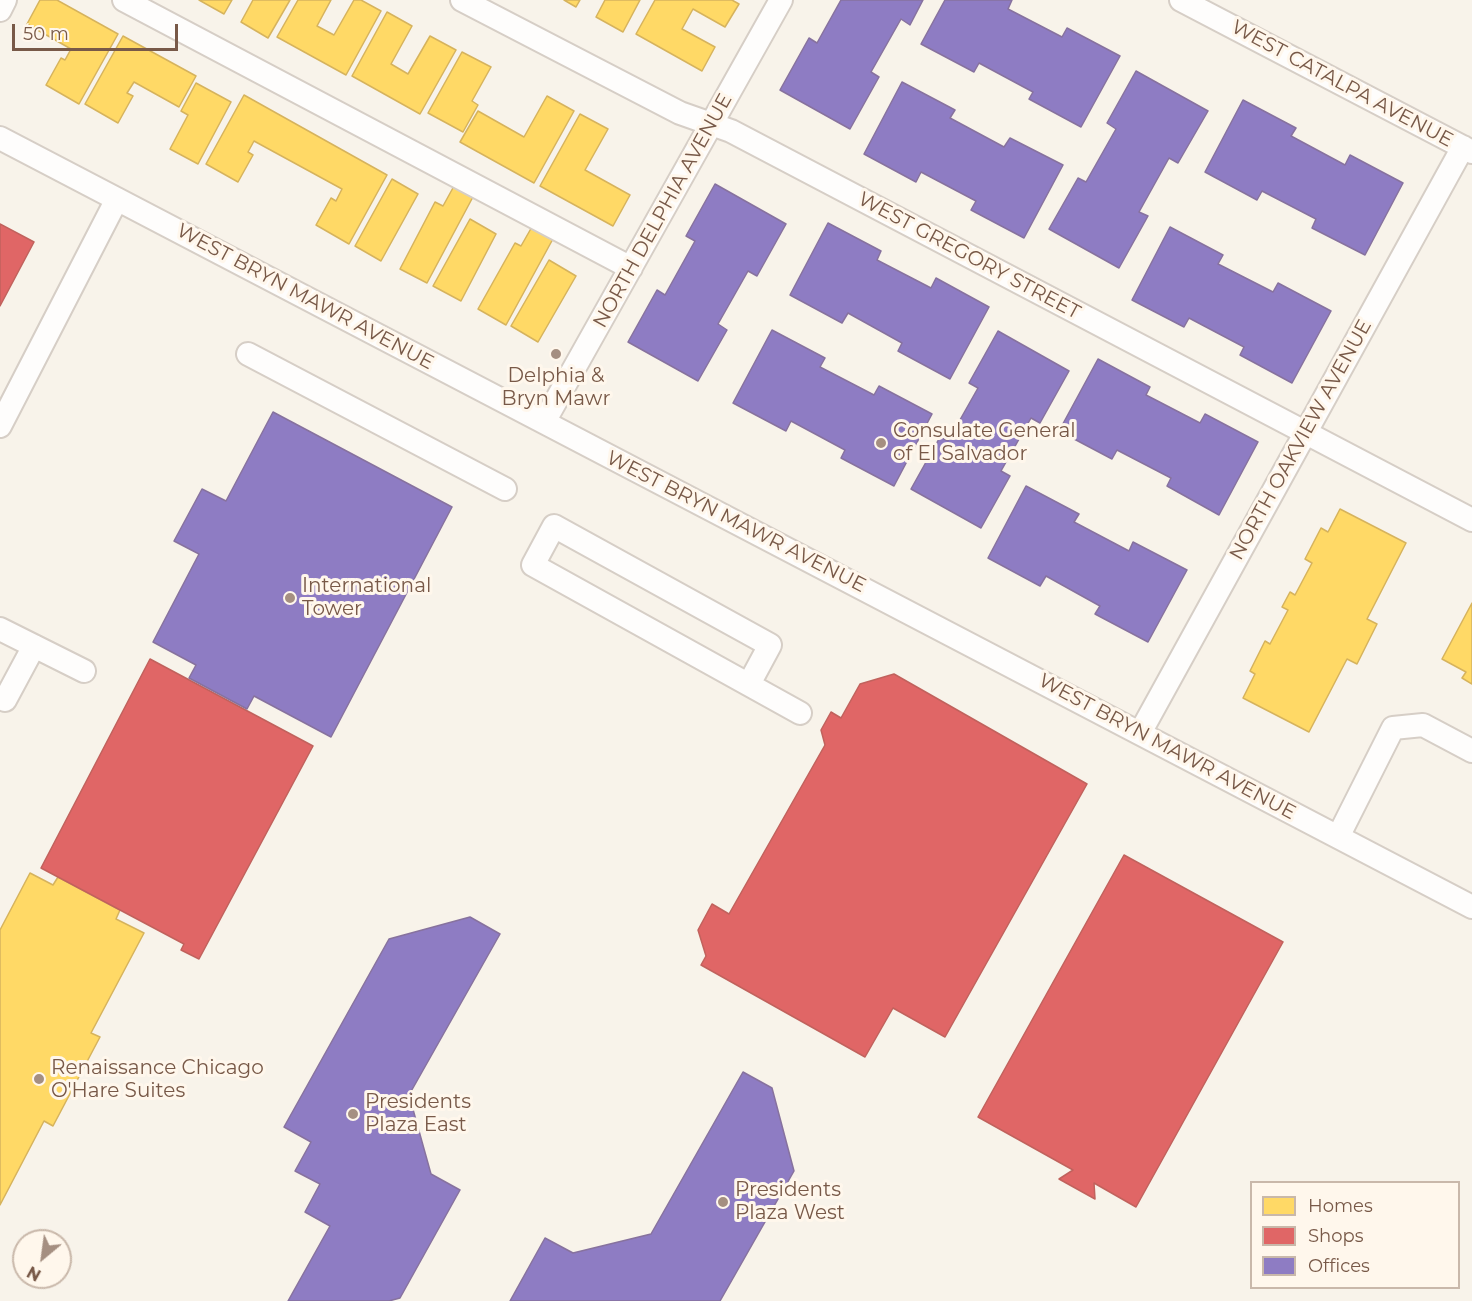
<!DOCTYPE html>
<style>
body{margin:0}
#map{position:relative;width:1472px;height:1301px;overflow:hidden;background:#f8f3ea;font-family:Montserrat,sans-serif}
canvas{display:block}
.legend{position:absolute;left:1250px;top:1181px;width:210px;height:108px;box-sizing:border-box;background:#fff7ec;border:2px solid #c9b8aa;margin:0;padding:8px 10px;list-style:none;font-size:18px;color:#785948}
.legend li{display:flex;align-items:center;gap:12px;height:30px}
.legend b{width:30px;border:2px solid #c9b8aa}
.north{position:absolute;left:12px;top:1229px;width:60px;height:60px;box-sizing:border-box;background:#fff7ec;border:2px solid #c9b8aa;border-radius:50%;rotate:209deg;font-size:16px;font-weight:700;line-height:24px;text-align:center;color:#785948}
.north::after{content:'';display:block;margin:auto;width:21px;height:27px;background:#a58f81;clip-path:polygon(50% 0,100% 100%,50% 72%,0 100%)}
.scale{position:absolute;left:12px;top:24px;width:166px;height:27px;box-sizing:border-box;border:3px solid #785948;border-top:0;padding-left:8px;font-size:18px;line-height:21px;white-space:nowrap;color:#785948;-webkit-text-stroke:4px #fff7ec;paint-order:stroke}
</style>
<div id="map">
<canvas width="1472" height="1301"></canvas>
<ul class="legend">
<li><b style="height:16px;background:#ffd966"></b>Homes</li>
<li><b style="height:16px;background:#e06666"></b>Shops</li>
<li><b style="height:16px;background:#8e7cc3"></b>Offices</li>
</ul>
<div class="north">N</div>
<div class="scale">50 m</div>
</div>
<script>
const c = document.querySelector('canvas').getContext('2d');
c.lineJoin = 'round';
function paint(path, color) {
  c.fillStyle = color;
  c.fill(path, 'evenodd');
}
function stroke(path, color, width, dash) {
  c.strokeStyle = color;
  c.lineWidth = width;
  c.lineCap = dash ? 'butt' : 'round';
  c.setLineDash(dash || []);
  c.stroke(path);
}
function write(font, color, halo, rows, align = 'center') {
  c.font = font + ' Montserrat,sans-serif';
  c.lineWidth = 6;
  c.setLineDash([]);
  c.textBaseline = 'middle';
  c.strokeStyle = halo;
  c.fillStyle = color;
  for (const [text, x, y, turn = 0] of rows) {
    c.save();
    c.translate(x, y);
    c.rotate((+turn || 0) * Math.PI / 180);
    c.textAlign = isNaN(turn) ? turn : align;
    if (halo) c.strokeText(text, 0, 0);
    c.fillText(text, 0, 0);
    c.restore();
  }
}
const homes = new Path2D(`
 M 40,0 L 57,0 L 118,34 L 79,104 L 46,85 L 61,58 L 65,60 L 71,49 L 27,24 Z
 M 199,0 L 232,0 L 224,14 Z
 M 253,0 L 290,0 L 268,38 L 241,22 Z
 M 298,0 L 331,0 L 317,26 L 334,35 L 354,0 L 361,0 L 381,11 L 346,75 L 277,37 Z
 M 564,0 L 580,0 L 576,7 Z
 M 605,0 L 640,0 L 623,32 L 596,17 Z
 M 655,0 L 732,0 L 739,4 L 725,27 L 693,9 L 682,29 L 715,47 L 702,71 L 636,34 Z
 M 387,12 L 412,26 L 391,64 L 408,74 L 430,36 L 456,50 L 420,114 L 352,76 Z
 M 123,36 L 196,76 L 179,107 L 134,82 L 127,93 L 133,96 L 118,123 L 85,104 Z
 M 462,52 L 491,67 L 472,101 L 478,105 L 463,132 L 428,113 Z
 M 196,83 L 231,102 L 198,164 L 170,149 L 188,115 L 181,111 Z
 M 244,95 L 387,175 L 349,244 L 316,225 L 331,198 L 336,201 L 342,189 L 254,141 L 248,152 L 253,155 L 238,182 L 206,164 Z
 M 547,96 L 574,111 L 534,183 L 460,142 L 478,111 L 524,137 Z
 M 580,114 L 608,129 L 585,170 L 630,195 L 613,226 L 540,186 Z
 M 392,179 L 418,194 L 381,261 L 355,246 Z
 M 454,186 L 474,195 L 427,283 L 400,269 L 435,202 L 443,206 Z
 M 470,219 L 496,234 L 461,301 L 433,286 Z
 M 533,225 L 554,237 L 506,325 L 478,309 L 515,243 L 521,246 Z
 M 549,260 L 576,276 L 538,342 L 511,326 Z
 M 1340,509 L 1406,543 L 1367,619 L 1377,624 L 1357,664 L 1347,659 L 1309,732 L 1243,698 L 1255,674 L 1250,671 L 1265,641 L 1270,644 L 1288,610 L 1282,607 L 1290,592 L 1295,595 L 1312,563 L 1305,559 L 1321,528 L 1328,532 Z
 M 1472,603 L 1472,684 L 1462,678 L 1466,672 L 1442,659 Z
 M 30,873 L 53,885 L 58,877 L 120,910 L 116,919 L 144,933 L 91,1033 L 100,1037 L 53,1126 L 44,1121 L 0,1205 L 0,930 Z`);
const shops = new Path2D(`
 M 0,224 L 34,242 L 0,306 Z
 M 150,659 L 313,746 L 199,959 L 181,950 L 184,944 L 41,868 Z
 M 894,674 L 1087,784 L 945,1037 L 893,1008 L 865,1057 L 701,965 L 706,956 L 698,930 L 712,904 L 729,914 L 825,745 L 821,730 L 831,712 L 841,718 L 860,684 Z
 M 1124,855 L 1283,942 L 1136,1207 L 1094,1183 L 1095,1199 L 1059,1179 L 1073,1170 L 978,1117 Z`);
const offices = new Path2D(`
 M 841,0 L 923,0 L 910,25 L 901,19 L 871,72 L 879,77 L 850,129 L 780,90 L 809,38 L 817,43 Z
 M 945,0 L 1012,0 L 1008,9 L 1062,37 L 1067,28 L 1120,56 L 1081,127 L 1029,99 L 1033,92 L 979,63 L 974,72 L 921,44 Z
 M 1136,71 L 1208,111 L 1178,163 L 1169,158 L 1139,212 L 1148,216 L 1119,268 L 1049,229 L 1078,178 L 1086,182 L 1116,129 L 1107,123 Z
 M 902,82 L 955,110 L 950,118 L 1004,147 L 1010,138 L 1063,165 L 1024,238 L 971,210 L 976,201 L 921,172 L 916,182 L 864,154 Z
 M 1243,100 L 1296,128 L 1291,136 L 1345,165 L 1350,155 L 1403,183 L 1365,255 L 1312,228 L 1316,219 L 1262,191 L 1257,200 L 1205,172 Z
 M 715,184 L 786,224 L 757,276 L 748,271 L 718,324 L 727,330 L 698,381 L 628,342 L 657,290 L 665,295 L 695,241 L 686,236 Z
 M 828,223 L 881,251 L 877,260 L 931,288 L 936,278 L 989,307 L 950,379 L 898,351 L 902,343 L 848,313 L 842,323 L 790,295 Z
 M 1170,227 L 1223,255 L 1218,264 L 1273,292 L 1278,283 L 1331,311 L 1292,383 L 1240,355 L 1244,347 L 1189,318 L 1184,327 L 1132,300 Z
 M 772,330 L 825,358 L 820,367 L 874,395 L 879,386 L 932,414 L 894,486 L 841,458 L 845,450 L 791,421 L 786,431 L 733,403 Z
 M 998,331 L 1069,371 L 1040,423 L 1031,418 L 1001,471 L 1010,476 L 981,528 L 911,489 L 940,437 L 948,441 L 978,388 L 969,383 Z
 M 1098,359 L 1150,387 L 1146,395 L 1200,423 L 1205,414 L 1258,442 L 1219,515 L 1167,486 L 1171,478 L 1117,450 L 1112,459 L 1059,431 Z
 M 273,412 L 452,507 L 331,737 L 254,696 L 247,709 L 189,678 L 196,665 L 153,642 L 199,554 L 174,541 L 202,489 L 226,501 Z
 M 1026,486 L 1079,514 L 1074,522 L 1129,551 L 1133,542 L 1187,570 L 1148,642 L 1095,614 L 1100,606 L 1046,576 L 1040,586 L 988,558 Z
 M 470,917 L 500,934 L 409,1095 L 431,1174 L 460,1190 L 400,1298 L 389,1301 L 288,1301 L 330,1226 L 305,1212 L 320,1184 L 295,1171 L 311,1142 L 284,1127 L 389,939 Z
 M 743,1072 L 772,1088 L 794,1171 L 720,1301 L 510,1301 L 545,1238 L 573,1253 L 651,1234 Z`);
const minor = new Path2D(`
 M 124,0 L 631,268
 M 462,0 L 680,113 L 731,131 L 1472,520
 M 1181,0 L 1472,152
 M 0,10 L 5,0
 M 0,138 L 1472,907
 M 248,354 L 505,489
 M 544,422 L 781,0
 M 0,426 L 117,199
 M 0,629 L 84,671
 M 749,684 L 770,645 L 554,526 L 533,565 C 622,614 711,663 800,713
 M 0,698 L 5,700 L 34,646
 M 1140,733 L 1463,147
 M 1338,837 L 1393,728 L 1423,725 L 1472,751`);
const markers = [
 [556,354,6,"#a58f81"],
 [881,443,6,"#a58f81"],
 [290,598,6,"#a58f81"],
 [39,1079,6,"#a58f81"],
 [353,1114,6,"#a58f81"],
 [723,1202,6,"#a58f81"]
];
const streetNames = [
 ["WEST CATALPA AVENUE",1342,84,28],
 ["NORTH DELPHIA AVENUE",663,211,-61],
 ["WEST GREGORY STREET",969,256,28],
 ["WEST BRYN MAWR AVENUE",305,297,28],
 ["NORTH OAKVIEW AVENUE",1301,440,-61],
 ["WEST BRYN MAWR AVENUE",736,522,27],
 ["WEST BRYN MAWR AVENUE",1167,747,28]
];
const poiNames = [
 ["Delphia &",556,376,"center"],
 ["Bryn Mawr",556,399,"center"],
 ["Consulate General",893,431],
 ["of El Salvador",893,454],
 ["International",302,586],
 ["Tower",302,609],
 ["Renaissance Chicago",51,1068],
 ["O'Hare Suites",51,1091],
 ["Presidents",365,1102],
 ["Plaza East",365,1125],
 ["Presidents",735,1190],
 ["Plaza West",735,1213]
];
paint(homes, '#ffd966');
stroke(homes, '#d6b35d', 1.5);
paint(shops, '#e06666');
stroke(shops, '#c1625d', 1.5);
paint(offices, '#8e7cc3');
stroke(offices, '#87729e', 1.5);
stroke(minor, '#d6cec6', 26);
stroke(minor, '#fefdfc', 22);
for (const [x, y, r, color] of markers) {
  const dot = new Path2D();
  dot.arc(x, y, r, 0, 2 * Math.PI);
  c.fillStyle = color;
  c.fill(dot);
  stroke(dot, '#fff7ec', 2);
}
write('20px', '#785948', '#fff7ec', streetNames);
write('20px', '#785948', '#fff7ec', poiNames, 'left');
</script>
